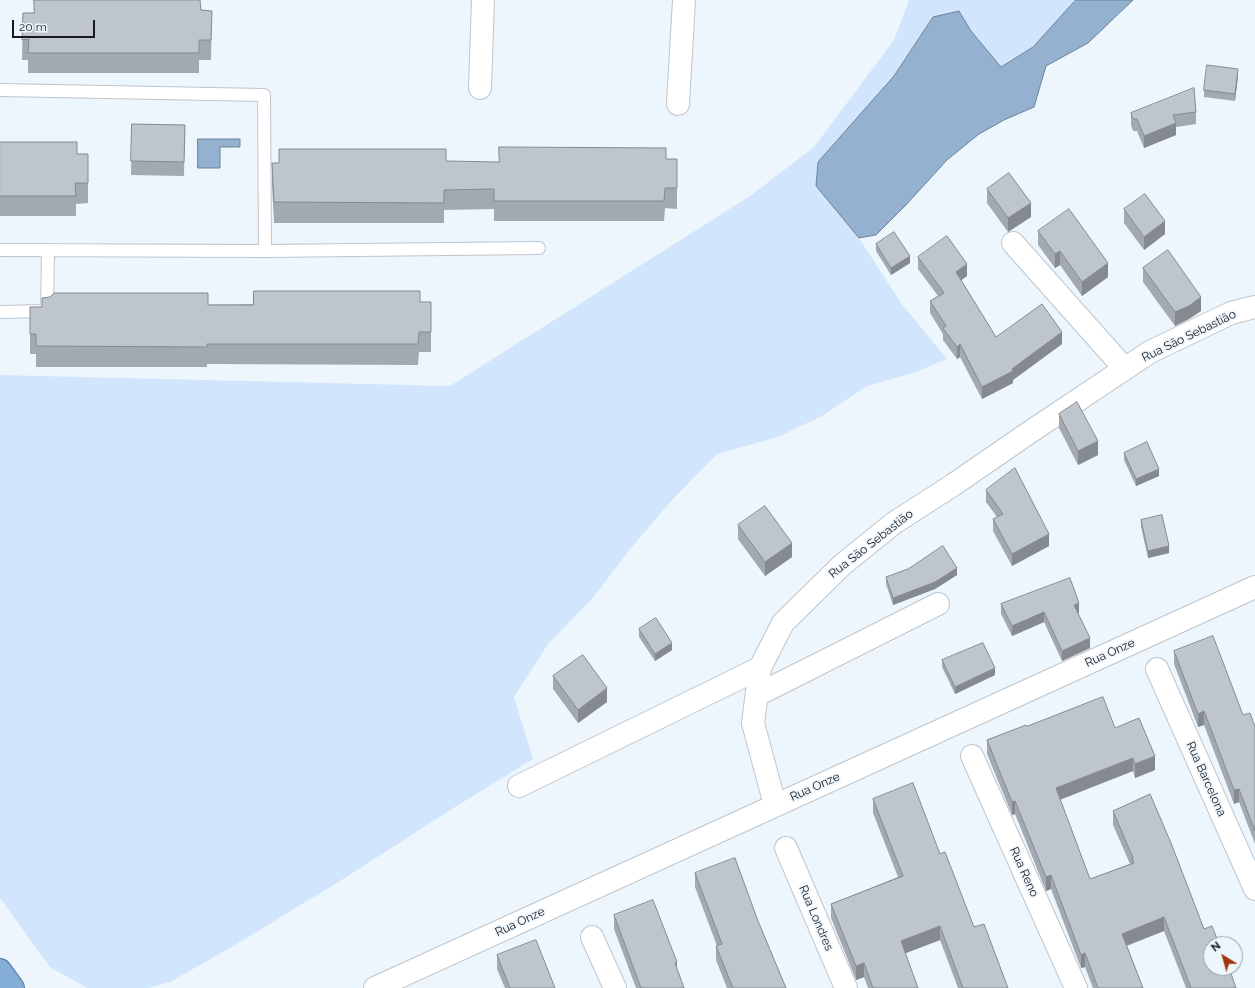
<!DOCTYPE html>
<meta charset="utf-8">
<style>
body{margin:0}
#map{position:relative;width:1255px;height:988px;overflow:hidden;background:#eef6fd;font-family:Raleway,sans-serif}
canvas{display:block}
.north{position:absolute;left:1203px;top:936px;width:40px;height:40px;box-sizing:border-box;background:#eef6fd;border:1px solid #989ea3;border-radius:50%;rotate:323deg;font-size:11px;font-weight:700;line-height:16px;text-align:center;color:#17191c}
.north::after{content:'';display:block;margin:auto;width:14px;height:18px;background:#9d380c;clip-path:polygon(50% 0,100% 100%,50% 72%,0 100%)}
.scale{position:absolute;left:12px;top:20px;width:83px;height:18px;box-sizing:border-box;border:2px solid #17191c;border-top:0;padding-left:5px;font-size:12px;line-height:14px;white-space:nowrap;color:#17191c;-webkit-text-stroke:3px #eef6fd;paint-order:stroke}
</style>
<div id="map">
<canvas width="1255" height="988"></canvas>
<div class="north">N</div>
<div class="scale">20 m</div>
</div>
<script>
const c = document.querySelector('canvas').getContext('2d');
c.lineJoin = 'round';
function paint(path, color) {
  c.fillStyle = color;
  c.fill(path, 'evenodd');
}
function stroke(path, color, width, dash) {
  c.strokeStyle = color;
  c.lineWidth = width;
  c.lineCap = dash ? 'butt' : 'round';
  c.setLineDash(dash || []);
  c.stroke(path);
}
function write(font, color, halo, rows, align = 'center') {
  c.font = font + ' Raleway,sans-serif';
  c.lineWidth = 3.5;
  c.setLineDash([]);
  c.textBaseline = 'middle';
  c.strokeStyle = halo;
  c.fillStyle = color;
  for (const [text, x, y, turn = 0] of rows) {
    c.save();
    c.translate(x, y);
    c.rotate((+turn || 0) * Math.PI / 180);
    c.textAlign = isNaN(turn) ? turn : align;
    if (halo) c.strokeText(text, 0, 0);
    c.fillText(text, 0, 0);
    c.restore();
  }
}
const green = new Path2D(`
 M 909,0 L 1108,0 L 1000,67 L 971,31 L 959,11 L 933,17 L 894,76 L 818,162 L 816,186 L 859,238 L 901,303 L 947,359 L 913,373 L 867,386 L 822,416 L 778,437 L 717,454 L 672,500 L 631,548 L 592,599 L 548,644 L 514,697 L 533,759 L 452,809 L 340,881 L 230,948 L 170,982 L 148,988 L 87,988 L 50,967 L 0,898 L 0,375 L 450,386 L 750,196 L 814,147 L 894,40 Z`);
const water = new Path2D(`
 M 1076,0 L 1133,0 L 1088,43 L 1046,66 L 1034,107 L 1004,120 L 979,134 L 947,160 L 905,206 L 876,235 L 859,238 L 816,186 L 818,162 L 894,76 L 933,17 L 959,11 L 971,31 L 1001,67 L 1033,47 Z
 M 198,139 L 240,139 L 240,147 L 220,147 L 220,168 L 198,168 Z`);
const service = new Path2D(`
 M 0,90 L 264,95 L 265,251
 M 0,250 L 265,251 L 539,248
 M 0,312 L 47,311 L 48,250`);
const minor = new Path2D(`
 M 480,88 L 483,0
 M 678,104 L 684,0
 M 1013,243 L 1125,369
 M 1157,669 L 1255,889
 M 757,695 L 938,604
 M 972,756 L 1076,988
 M 519,786 L 760,668
 M 775,805 L 753,723 L 760,668 L 783,623 L 842,565 L 894,523 L 953,485 L 1030,432 L 1150,352 L 1231,313 L 1255,307
 M 786,848 L 846,988
 M 592,937 L 615,988`);
const tertiary = new Path2D(`
 M 375,988 L 1255,587`);
const trunk = new Path2D(`
 M 0,970 L 13,988`);
const wall = new Path2D(`
 M 201,10 L 212,11 L 211,60 L 199,60 L 199,73 L 28,73 L 28,60 L 22,60 L 23,13 Z
 M 1238,76 L 1235,101 L 1204,97 L 1204,90 Z
 M 1196,112 L 1196,124 L 1176,127 L 1176,135 L 1144,148 L 1137,131 L 1133,131 L 1131,125 L 1131,113 Z
 M 132,124 L 185,125 L 184,176 L 131,175 Z
 M 0,142 L 77,154 L 88,154 L 88,203 L 76,204 L 76,216 L 0,216 Z
 M 666,159 L 677,159 L 677,209 L 665,208 L 664,221 L 494,221 L 494,209 L 444,210 L 444,223 L 274,223 L 272,184 L 272,163 L 499,162 Z
 M 987,189 L 1031,217 L 1008,232 L 987,203 Z
 M 1124,209 L 1165,234 L 1144,250 L 1124,223 Z
 M 1038,231 L 1108,277 L 1082,296 L 1060,265 L 1055,268 L 1038,245 Z
 M 876,244 L 910,263 L 891,275 L 876,251 Z
 M 918,257 L 967,276 L 961,280 L 996,337 L 1062,344 L 1013,380 L 1013,383 L 982,399 L 960,357 L 957,359 L 943,340 L 943,334 L 930,313 L 930,301 L 938,296 L 918,269 Z
 M 1143,268 L 1201,311 L 1189,319 L 1175,326 L 1143,282 Z
 M 420,302 L 431,302 L 431,352 L 419,352 L 418,365 L 207,364 L 207,367 L 36,367 L 36,354 L 30,354 L 30,307 Z
 M 1059,414 L 1098,455 L 1078,465 L 1059,428 Z
 M 1124,453 L 1159,476 L 1136,486 L 1124,460 Z
 M 986,490 L 1049,546 L 1012,566 L 993,531 L 993,519 L 997,517 L 986,502 Z
 M 1141,520 L 1169,553 L 1148,558 L 1141,527 Z
 M 738,525 L 792,557 L 765,576 L 738,539 Z
 M 957,575 L 935,589 L 893,605 L 886,584 L 886,577 Z
 M 1001,604 L 1079,613 L 1078,613 L 1090,648 L 1062,661 L 1044,622 L 1012,636 L 1001,614 Z
 M 639,629 L 672,650 L 655,661 L 639,637 Z
 M 1174,651 L 1243,715 L 1255,727 L 1255,844 L 1239,802 L 1234,804 L 1204,725 L 1198,727 L 1174,664 Z
 M 942,660 L 995,675 L 955,694 L 942,667 Z
 M 553,676 L 607,702 L 578,723 L 553,689 Z
 M 1027,726 L 1115,728 L 1155,770 L 1135,778 L 1133,771 L 1060,800 L 1090,879 L 1130,864 L 1113,825 L 1113,811 L 1204,929 L 1236,988 L 1186,988 L 1164,931 L 1127,946 L 1143,988 L 1093,988 L 1085,967 L 1081,968 L 1051,889 L 1046,891 L 1015,814 L 1012,815 L 987,754 L 987,740 Z
 M 873,799 L 940,854 L 974,927 L 1008,988 L 958,988 L 940,940 L 905,953 L 918,988 L 868,988 L 864,977 L 856,980 L 831,918 L 831,904 L 898,877 L 873,813 Z
 M 695,873 L 758,921 L 786,988 L 727,988 L 716,960 L 716,946 L 717,946 L 695,887 Z
 M 614,915 L 677,969 L 684,988 L 636,988 L 614,929 Z
 M 497,955 L 555,988 L 505,988 L 497,969 Z`);
const shadedWall = new Path2D(`
 M 1238,69 L 1238,76 L 1235,101 L 1235,94 Z
 M 1176,123 L 1176,135 L 1144,148 L 1144,136 Z
 M 1031,203 L 1031,217 L 1008,232 L 1008,218 Z
 M 1165,221 L 1165,234 L 1144,250 L 1144,237 Z
 M 1060,251 L 1060,265 L 1055,268 L 1055,254 Z
 M 910,256 L 910,263 L 891,275 L 891,268 Z
 M 1108,263 L 1108,277 L 1082,296 L 1082,282 Z
 M 967,264 L 967,276 L 956,284 L 956,272 Z
 M 1201,297 L 1201,311 L 1189,319 L 1175,326 L 1175,312 Z
 M 1062,332 L 1062,344 L 1013,380 L 1013,383 L 982,399 L 982,387 L 1012,369 Z
 M 960,344 L 960,357 L 957,359 L 957,347 Z
 M 1098,441 L 1098,455 L 1078,465 L 1078,451 Z
 M 1159,469 L 1159,476 L 1136,486 L 1136,479 Z
 M 1049,534 L 1049,546 L 1012,566 L 1012,554 Z
 M 792,543 L 792,557 L 765,576 L 765,562 Z
 M 1169,546 L 1169,553 L 1148,558 L 1148,551 Z
 M 957,568 L 957,575 L 935,589 L 893,605 L 893,598 Z
 M 1079,603 L 1079,613 L 1074,615 L 1074,605 Z
 M 1044,612 L 1044,622 L 1012,636 L 1012,626 Z
 M 1090,638 L 1090,648 L 1062,661 L 1062,651 Z
 M 672,643 L 672,650 L 655,661 L 655,654 Z
 M 995,668 L 995,675 L 955,694 L 955,687 Z
 M 607,688 L 607,702 L 578,723 L 578,710 Z
 M 1204,711 L 1204,725 L 1198,727 L 1198,714 Z
 M 1155,756 L 1155,770 L 1135,778 L 1135,764 Z
 M 1133,758 L 1133,771 L 1056,801 L 1056,788 Z
 M 1239,789 L 1239,802 L 1234,804 L 1234,790 Z
 M 1015,801 L 1015,814 L 1012,815 L 1012,802 Z
 M 1051,875 L 1051,889 L 1046,891 L 1046,877 Z
 M 1164,917 L 1164,931 L 1122,947 L 1122,934 Z
 M 940,926 L 940,940 L 901,955 L 901,941 Z
 M 1085,953 L 1085,967 L 1081,968 L 1081,955 Z
 M 677,962 L 677,976 L 675,963 Z
 M 864,963 L 864,977 L 856,980 L 856,966 Z`);
const building = new Path2D(`
 M 34,0 L 200,0 L 201,10 L 212,11 L 211,40 L 199,40 L 199,53 L 28,53 L 29,39 L 22,40 L 23,13 L 34,13 Z
 M 1207,65 L 1238,69 L 1235,94 L 1204,90 Z
 M 1194,88 L 1196,112 L 1173,115 L 1176,123 L 1144,136 L 1137,119 L 1133,119 L 1131,113 Z
 M 132,124 L 185,125 L 184,162 L 131,161 Z
 M 0,142 L 77,142 L 77,154 L 88,154 L 88,183 L 75,183 L 76,196 L 0,196 Z
 M 499,147 L 666,148 L 666,159 L 677,159 L 677,188 L 665,188 L 664,201 L 494,201 L 494,189 L 444,190 L 444,203 L 274,202 L 272,163 L 279,163 L 279,149 L 446,149 L 446,161 L 499,162 Z
 M 1009,173 L 1031,203 L 1008,218 L 987,189 Z
 M 1145,194 L 1165,221 L 1144,237 L 1124,209 Z
 M 1069,209 L 1108,263 L 1082,282 L 1060,251 L 1055,254 L 1038,231 Z
 M 894,232 L 910,256 L 891,268 L 876,244 Z
 M 947,236 L 967,264 L 956,272 L 996,337 L 1042,304 L 1062,332 L 1012,369 L 1013,371 L 982,387 L 960,344 L 957,347 L 943,328 L 946,326 L 930,301 L 944,293 L 918,257 Z
 M 1168,250 L 1201,297 L 1189,306 L 1175,312 L 1143,268 Z
 M 254,291 L 420,291 L 420,302 L 431,302 L 431,332 L 419,332 L 418,344 L 207,344 L 207,347 L 36,346 L 36,334 L 30,334 L 30,307 L 42,307 L 42,298 L 50,297 L 54,293 L 208,293 L 208,305 L 253,305 Z
 M 1077,402 L 1098,441 L 1078,451 L 1059,414 Z
 M 1147,442 L 1159,469 L 1136,479 L 1124,453 Z
 M 1015,468 L 1049,534 L 1012,554 L 993,519 L 1003,514 L 986,490 Z
 M 765,506 L 792,543 L 765,562 L 738,525 Z
 M 1162,515 L 1169,546 L 1148,551 L 1141,520 Z
 M 943,546 L 957,568 L 935,582 L 893,598 L 886,577 L 908,569 Z
 M 1070,578 L 1079,603 L 1074,605 L 1090,638 L 1062,651 L 1044,612 L 1012,626 L 1001,604 Z
 M 656,618 L 672,643 L 655,654 L 639,629 Z
 M 1213,636 L 1243,715 L 1250,713 L 1255,727 L 1255,831 L 1239,789 L 1234,790 L 1204,711 L 1198,714 L 1174,651 Z
 M 983,643 L 995,668 L 955,687 L 942,660 Z
 M 583,655 L 607,688 L 578,710 L 553,676 Z
 M 1103,697 L 1115,728 L 1139,718 L 1155,756 L 1135,764 L 1133,758 L 1056,788 L 1090,879 L 1134,863 L 1132,858 L 1133,858 L 1113,811 L 1150,794 L 1171,843 L 1204,929 L 1212,926 L 1219,944 L 1211,944 L 1211,968 L 1229,968 L 1236,988 L 1191,988 L 1164,917 L 1122,934 L 1143,988 L 1098,988 L 1085,953 L 1081,955 L 1051,875 L 1046,877 L 1015,801 L 1012,802 L 987,740 L 1026,725 L 1027,726 Z
 M 913,783 L 940,854 L 945,852 L 974,927 L 984,924 L 1008,988 L 963,988 L 940,926 L 901,941 L 918,988 L 873,988 L 864,963 L 856,966 L 831,904 L 903,876 L 873,799 Z
 M 735,858 L 758,921 L 786,988 L 733,988 L 716,946 L 722,944 L 695,873 Z
 M 653,900 L 677,962 L 675,963 L 684,988 L 641,988 L 614,915 Z
 M 536,940 L 555,988 L 510,988 L 497,955 Z`);
const streetNames = [
 ["Rua São Sebastião",1189,336,-26],
 ["Rua São Sebastião",871,544,-38],
 ["Rua Onze",1110,653,-24],
 ["Rua Barcelona",1206,779,66],
 ["Rua Onze",815,787,-24],
 ["Rua Reno",1024,872,66],
 ["Rua Londres",816,918,67],
 ["Rua Onze",520,922,-25]
];
paint(green, '#d1e6fd');
paint(water, '#94b1cf');
stroke(water, '#6e8399', 1);
stroke(service, '#bec5cc', 14);
stroke(minor, '#bec5cc', 24);
stroke(tertiary, '#bec5cc', 24);
stroke(trunk, '#4a6c8e', 24);
stroke(service, '#fff', 12);
stroke(minor, '#fff', 22);
stroke(tertiary, '#fff', 22);
stroke(trunk, '#84aed6', 22);
paint(wall, '#a3a9b0');
paint(shadedWall, '#858a90');
paint(building, '#bec5cd');
stroke(building, '#858a90', 1);
write('12px', '#17191c', '#eef6fd', streetNames);
</script>
